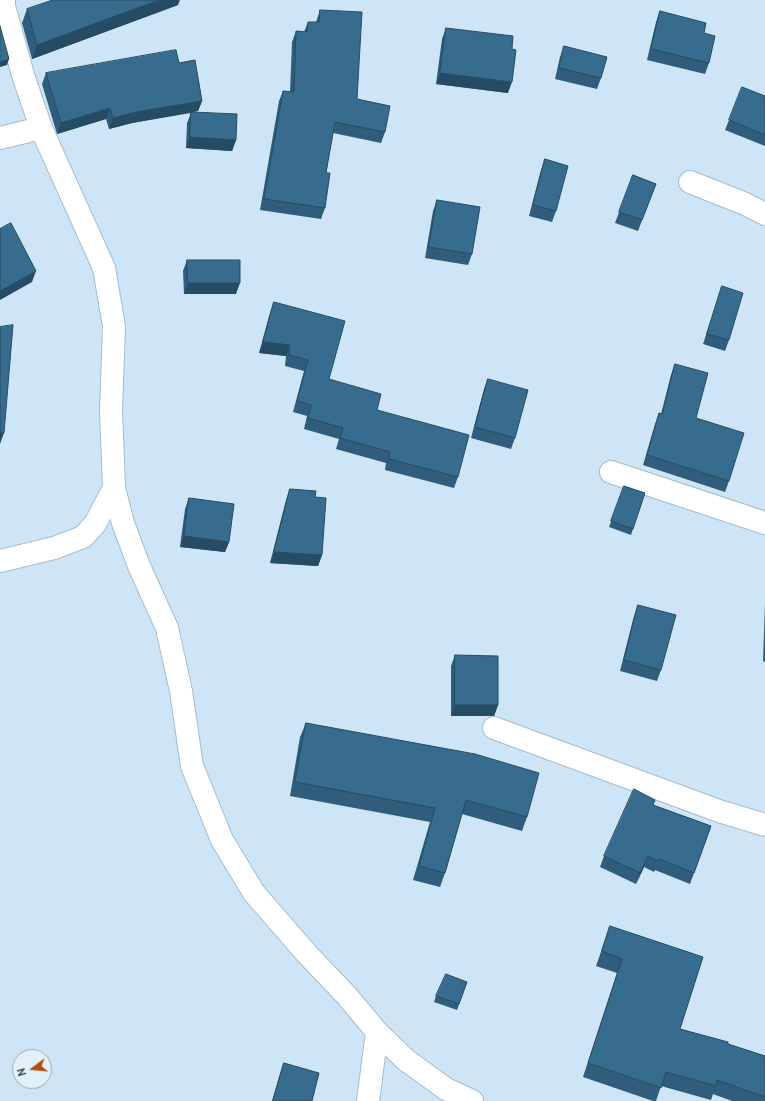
<!DOCTYPE html>
<style>
body{margin:0}
#map{position:relative;width:765px;height:1101px;overflow:hidden;background:#cde5f6;font-family:Cabin,sans-serif}
canvas{display:block}
.north{position:absolute;left:12px;top:1049px;width:40px;height:40px;box-sizing:border-box;background:#e2f0fb;border:1px solid #9da9b2;border-radius:50%;rotate:254deg;font-size:11px;font-weight:700;line-height:16px;text-align:center;color:#353e45}
.north::after{content:'';display:block;margin:auto;width:14px;height:18px;background:#b04f0d;clip-path:polygon(50% 0,100% 100%,50% 72%,0 100%)}
</style>
<div id="map">
<canvas width="765" height="1101"></canvas>
<div class="north">N</div>
</div>
<script>
const c = document.querySelector('canvas').getContext('2d');
c.lineJoin = 'round';
function stroke(path, color, width, dash) {
  c.strokeStyle = color;
  c.lineWidth = width;
  c.lineCap = dash ? 'butt' : 'round';
  c.setLineDash(dash || []);
  c.stroke(path);
}
function paint(path, color) {
  c.fillStyle = color;
  c.fill(path, 'evenodd');
}
const minor = new Path2D(`
 M 4,0 L 4,6 L 23,75 L 41,128 L 104,268 L 114,326 L 111,410 L 114,488 L 123,523 L 139,566 L 167,628 L 181,691 L 192,766 L 222,840 L 254,893 L 307,954 L 347,996 L 377,1032 L 406,1060 L 446,1089 L 472,1101
 M 0,138 L 41,128
 M 690,182 L 743,203 L 765,214
 M 611,472 L 765,523
 M 0,561 L 54,548 L 83,537 L 95,524 L 114,488
 M 494,728 L 719,811 L 765,825
 M 368,1101 L 377,1032`);
const wall = new Path2D(`
 M 178,5 L 32,59 L 22,23 L 27,9 Z
 M 320,10 L 357,99 L 385,132 L 381,143 L 333,133 L 326,173 L 325,208 L 321,219 L 260,210 L 279,101 L 283,91 L 290,92 L 292,42 L 296,31 L 304,32 L 308,22 L 316,22 Z
 M 660,11 L 709,63 L 705,74 L 647,60 L 656,22 Z
 M 446,28 L 508,93 L 436,84 L 442,39 Z
 M 564,46 L 601,78 L 597,89 L 555,79 L 560,57 Z
 M 179,63 L 202,101 L 198,111 L 192,112 L 236,140 L 232,151 L 186,148 L 187,123 L 191,113 L 132,123 L 109,129 L 106,119 L 57,134 L 42,84 L 46,73 Z
 M 765,96 L 765,146 L 725,130 L 729,120 Z
 M 545,159 L 556,211 L 552,222 L 529,216 L 541,170 Z
 M 633,175 L 656,184 L 638,231 L 615,223 Z
 M 437,200 L 472,254 L 468,265 L 425,258 L 433,211 Z
 M 187,260 L 236,294 L 184,294 L 183,271 Z
 M 722,286 L 729,340 L 725,351 L 703,344 Z
 M 274,302 L 329,379 L 377,410 L 458,477 L 454,488 L 385,470 L 386,463 L 336,449 L 339,439 L 304,429 L 307,416 L 293,412 L 304,371 L 285,366 L 286,356 L 259,353 L 270,313 Z
 M 675,364 L 696,418 L 729,481 L 725,492 L 643,465 L 655,424 L 659,413 L 661,414 L 671,375 Z
 M 488,379 L 515,438 L 511,449 L 471,438 L 484,389 Z
 M 624,486 L 633,529 L 631,535 L 609,527 Z
 M 290,489 L 315,497 L 322,555 L 318,566 L 270,563 L 286,500 Z
 M 189,498 L 229,542 L 225,552 L 180,547 L 185,509 Z
 M 765,603 L 765,662 L 763,661 Z
 M 638,605 L 661,670 L 657,681 L 620,671 L 634,616 Z
 M 455,655 L 498,705 L 494,716 L 451,716 L 451,666 Z
 M 306,723 L 527,817 L 522,831 L 462,814 L 445,873 L 440,887 L 413,880 L 430,822 L 290,796 L 300,737 Z
 M 653,805 L 711,826 L 690,884 L 655,870 L 654,872 L 644,867 L 636,884 L 600,867 L 604,856 Z
 M 610,926 L 680,1029 L 765,1056 L 765,1101 L 732,1101 L 713,1094 L 711,1100 L 661,1086 L 656,1101 L 653,1101 L 583,1077 L 617,973 L 596,966 Z
 M 467,982 L 457,1010 L 434,1002 L 436,996 Z
 M 284,1063 L 312,1101 L 272,1101 L 280,1074 Z`);
const shadedWall = new Path2D(`
 M 159,0 L 180,0 L 178,5 L 32,59 L 37,45 Z
 M 9,59 L 7,65 L 0,67 L 0,62 Z
 M 440,73 L 512,82 L 508,93 L 436,84 Z
 M 202,101 L 198,111 L 132,123 L 109,129 L 113,118 L 136,112 Z
 M 110,108 L 106,119 L 57,134 L 61,123 Z
 M 190,137 L 236,140 L 232,151 L 186,148 Z
 M 36,271 L 32,282 L 0,300 L 0,291 Z
 M 188,283 L 240,283 L 236,294 L 184,294 Z
 M 263,342 L 290,345 L 286,356 L 259,353 Z
 M 0,432 L 4,433 L 0,444 Z
 M 184,536 L 229,542 L 225,552 L 180,547 Z
 M 274,552 L 322,555 L 318,566 L 270,563 Z
 M 455,705 L 498,705 L 494,716 L 451,716 Z
 M 648,856 L 644,867 L 636,884 L 640,873 Z`);
const building = new Path2D(`
 M 53,0 L 159,0 L 37,45 L 27,9 Z
 M 320,10 L 362,12 L 357,99 L 390,106 L 385,132 L 335,122 L 326,173 L 330,173 L 325,208 L 264,199 L 283,91 L 294,92 L 296,31 L 307,32 L 308,22 L 319,22 Z
 M 660,11 L 706,23 L 704,33 L 715,36 L 709,63 L 651,49 Z
 M 0,26 L 9,59 L 0,62 Z
 M 446,28 L 513,36 L 512,49 L 516,50 L 512,82 L 440,73 Z
 M 564,46 L 607,57 L 601,78 L 559,68 Z
 M 176,50 L 179,63 L 195,60 L 202,101 L 136,112 L 113,118 L 110,108 L 61,123 L 46,73 Z
 M 742,87 L 765,96 L 765,135 L 729,120 Z
 M 191,112 L 237,114 L 236,140 L 190,137 Z
 M 545,159 L 568,166 L 556,211 L 533,205 Z
 M 633,175 L 656,184 L 642,220 L 619,212 Z
 M 437,200 L 480,207 L 472,254 L 429,247 Z
 M 11,223 L 36,271 L 0,291 L 0,229 Z
 M 187,260 L 240,260 L 240,283 L 188,283 Z
 M 722,286 L 743,293 L 729,340 L 707,334 Z
 M 274,302 L 345,321 L 329,379 L 381,394 L 377,410 L 469,435 L 458,477 L 389,459 L 390,452 L 340,438 L 343,428 L 308,418 L 311,405 L 297,401 L 308,360 L 289,355 L 290,345 L 263,342 Z
 M 13,325 L 4,433 L 0,432 L 0,327 Z
 M 675,364 L 708,373 L 696,418 L 744,433 L 729,481 L 647,455 L 659,413 L 662,414 Z
 M 488,379 L 528,390 L 515,438 L 475,427 Z
 M 624,486 L 645,493 L 633,529 L 611,521 Z
 M 290,489 L 316,491 L 315,497 L 326,498 L 322,555 L 274,552 Z
 M 189,498 L 234,504 L 229,542 L 184,536 Z
 M 638,605 L 676,615 L 661,670 L 624,660 Z
 M 455,655 L 498,656 L 498,705 L 455,705 Z
 M 306,723 L 475,754 L 539,773 L 527,817 L 466,800 L 445,873 L 419,866 L 435,808 L 295,782 Z
 M 634,789 L 655,800 L 653,805 L 711,826 L 694,873 L 659,859 L 658,861 L 648,856 L 640,873 L 604,856 Z
 M 610,926 L 703,957 L 680,1029 L 728,1042 L 728,1044 L 765,1056 L 765,1097 L 717,1080 L 716,1086 L 666,1072 L 661,1088 L 588,1063 L 622,959 L 602,951 Z
 M 446,974 L 467,982 L 459,1004 L 436,996 Z
 M 284,1063 L 319,1073 L 312,1101 L 273,1101 Z`);
stroke(minor, '#a5bccd', 24);
stroke(minor, '#fff', 22);
paint(wall, '#2f5d7b');
paint(shadedWall, '#264c64');
paint(building, '#376c8f');
stroke(building, '#264c64', 1);
</script>
